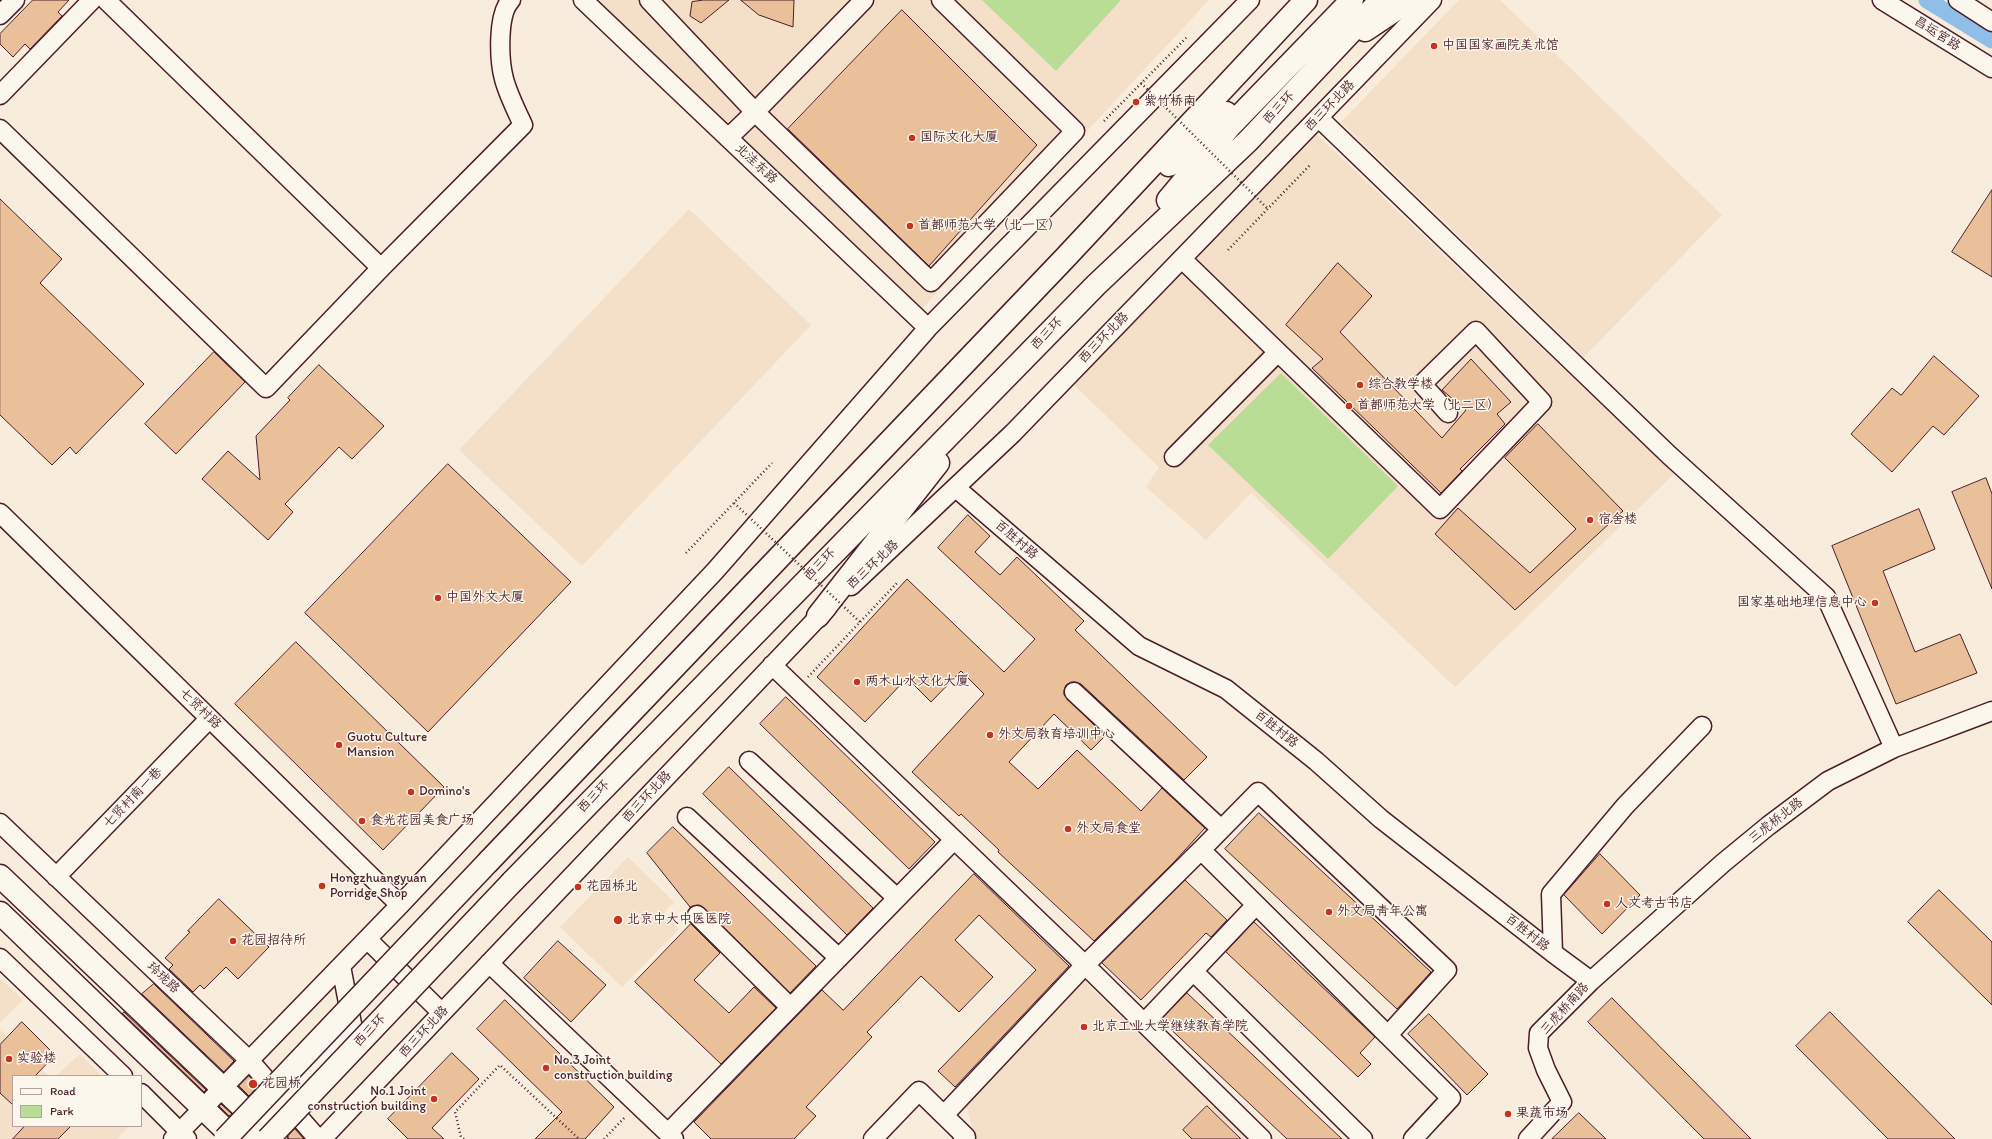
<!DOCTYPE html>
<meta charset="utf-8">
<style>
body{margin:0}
#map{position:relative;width:1992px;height:1139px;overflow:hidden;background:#f8ecdc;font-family:Itim,sans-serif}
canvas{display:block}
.legend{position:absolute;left:12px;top:1075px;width:130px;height:52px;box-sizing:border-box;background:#fbf7ec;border:1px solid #b4a19f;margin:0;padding:5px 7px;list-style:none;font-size:12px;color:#4a1f2b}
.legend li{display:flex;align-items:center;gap:8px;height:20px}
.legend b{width:20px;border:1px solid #b4a19f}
</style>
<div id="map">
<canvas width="1992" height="1139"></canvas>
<ul class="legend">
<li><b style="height:5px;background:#fbf7ec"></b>Road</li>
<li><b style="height:11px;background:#badd96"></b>Park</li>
</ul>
</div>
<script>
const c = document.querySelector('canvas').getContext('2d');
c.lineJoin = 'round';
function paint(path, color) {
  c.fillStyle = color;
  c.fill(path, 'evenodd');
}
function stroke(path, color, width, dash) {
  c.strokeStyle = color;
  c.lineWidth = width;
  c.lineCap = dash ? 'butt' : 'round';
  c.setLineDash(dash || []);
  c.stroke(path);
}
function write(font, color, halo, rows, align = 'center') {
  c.font = font + ' Itim,"LXGW WenKai TC",sans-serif';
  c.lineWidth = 3;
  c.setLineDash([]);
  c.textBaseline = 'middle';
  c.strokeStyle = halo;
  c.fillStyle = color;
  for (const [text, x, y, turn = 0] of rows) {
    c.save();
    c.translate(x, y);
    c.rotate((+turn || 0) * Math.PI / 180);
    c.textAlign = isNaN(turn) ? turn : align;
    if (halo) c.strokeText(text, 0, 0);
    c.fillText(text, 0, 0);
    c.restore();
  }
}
const built = new Path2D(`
 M 583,0 L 1209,0 L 916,315 Z
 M 1459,0 L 1500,0 L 1722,215 L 1584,357 L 1341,122 Z
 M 1310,128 L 1674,474 L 1455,687 L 1251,493 L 1206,540 L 1146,487 L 1159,467 L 1070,381 Z
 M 689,209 L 811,325 L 582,566 L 459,450 Z
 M 628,857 L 674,902 L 664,913 L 679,929 L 622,987 L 560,927 Z
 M 0,978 L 23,1000 L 0,1023 Z
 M 1082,979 L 1247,1139 L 976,1139 L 965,1102 Z
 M 0,1030 L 49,1076 L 13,1076 L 13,1126 L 129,1126 L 117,1139 L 0,1139 Z
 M 80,1054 L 102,1076 L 56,1076 Z`);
const green = new Path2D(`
 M 982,0 L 1121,0 L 1056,71 Z
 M 1281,373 L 1398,486 L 1328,559 L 1208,445 Z`);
const canal = new Path2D(`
 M 1927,0 L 1992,40`);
const building = new Path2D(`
 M 33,0 L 69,0 L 58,12 L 62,16 L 30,49 L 25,44 L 13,57 L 0,44 L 0,34 Z
 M 704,0 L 729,0 L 701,23 L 690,16 L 692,2 Z
 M 741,0 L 794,0 L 793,27 L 759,15 Z
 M 902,10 L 1037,145 L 929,266 L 788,129 Z
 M 1992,190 L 1992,277 L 1952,252 Z
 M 0,199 L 62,259 L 40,283 L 144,384 L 76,454 L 70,447 L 52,465 L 0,415 Z
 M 1338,263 L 1372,296 L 1340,332 L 1442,438 L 1466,410 L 1442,390 L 1471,359 L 1511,402 L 1497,414 L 1505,424 L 1460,469 L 1462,471 L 1441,493 L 1312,368 L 1323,359 L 1286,325 Z
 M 214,352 L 245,382 L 176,454 L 145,424 Z
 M 1934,356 L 1979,396 L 1944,435 L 1933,426 L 1892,472 L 1851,434 L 1892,388 L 1901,395 Z
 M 319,365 L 384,426 L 352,459 L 339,447 L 285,504 L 293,512 L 268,540 L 202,479 L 228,451 L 260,480 L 256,436 L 290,400 L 288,398 Z
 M 1538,424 L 1623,511 L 1515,610 L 1435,534 L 1458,508 L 1530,573 L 1576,529 L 1505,458 Z
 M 448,464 L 571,582 L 428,732 L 305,613 Z
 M 1986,478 L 1992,494 L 1992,589 L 1952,492 Z
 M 1919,509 L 1935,549 L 1883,571 L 1915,652 L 1960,634 L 1977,673 L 1896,704 L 1832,546 Z
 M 968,515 L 990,536 L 975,552 L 1000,575 L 1017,557 L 1084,621 L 1075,630 L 1207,757 L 1184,780 L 1081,684 L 1076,682 L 1071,682 L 1066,685 L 1064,690 L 1064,695 L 1105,736 L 1091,750 L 1054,714 L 1009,762 L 1038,789 L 1077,750 L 1141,811 L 1162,788 L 1205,828 L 1174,862 L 1094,941 L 998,852 L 999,850 L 961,814 L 959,816 L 912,772 L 984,694 L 961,671 L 931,702 L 907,678 L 865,722 L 817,677 L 907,579 L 1004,672 L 1035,639 L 938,548 Z
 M 296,642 L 444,787 L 383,850 L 235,704 Z
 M 786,697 L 935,842 L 909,869 L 760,724 Z
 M 729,767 L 873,908 L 847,935 L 703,794 Z
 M 1259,813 L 1431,972 L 1397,1009 L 1225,849 Z
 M 673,827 L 816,966 L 790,993 L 704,908 L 699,905 L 690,907 L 647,853 Z
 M 1600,854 L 1640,895 L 1602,934 L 1564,895 Z
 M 974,874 L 1069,966 L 955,1087 L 938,1071 L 1036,970 L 979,915 L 955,940 L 993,977 L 959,1012 L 921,976 L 867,1032 L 872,1037 L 806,1107 L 816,1116 L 794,1139 L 711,1139 L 694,1122 L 822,990 L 843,1010 Z
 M 1185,880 L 1227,920 L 1211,937 L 1206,933 L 1141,1000 L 1102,963 Z
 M 1939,890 L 1992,942 L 1992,1005 L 1908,922 Z
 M 219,899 L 269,947 L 238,979 L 226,967 L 204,989 L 200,985 L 193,992 L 169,969 L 173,965 L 165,958 L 190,932 L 188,931 Z
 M 1254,922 L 1375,1037 L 1360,1053 L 1371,1064 L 1358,1077 L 1226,952 Z
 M 691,924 L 720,953 L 694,980 L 729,1013 L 754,987 L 776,1008 L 721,1064 L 635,982 Z
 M 558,941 L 606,985 L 571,1022 L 524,978 Z
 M 154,984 L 234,1061 L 224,1072 L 142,994 Z
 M 1187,993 L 1342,1139 L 1287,1139 L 1161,1020 Z
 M 1612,998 L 1751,1139 L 1704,1139 L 1588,1022 Z
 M 505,1000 L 614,1107 L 585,1139 L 535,1139 L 562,1112 L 477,1029 Z
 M 124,1012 L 206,1090 L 204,1092 L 123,1014 Z
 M 1830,1012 L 1955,1139 L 1888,1139 L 1796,1046 Z
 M 1429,1014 L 1488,1074 L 1467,1095 L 1408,1034 Z
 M 22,1022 L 55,1055 L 35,1076 L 13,1076 L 13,1105 L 0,1093 L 0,1045 Z
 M 452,1053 L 479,1079 L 432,1128 L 444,1139 L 408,1139 L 388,1119 Z
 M 249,1076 L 258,1086 L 249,1096 L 239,1086 Z
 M 221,1104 L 232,1114 L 229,1116 L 219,1106 Z
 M 1207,1106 L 1241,1139 L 1192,1139 L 1183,1130 Z
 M 1579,1113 L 1606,1139 L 1552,1139 Z
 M 25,1126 L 71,1126 L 58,1139 L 13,1139 Z
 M 295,1129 L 304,1139 L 288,1139 L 288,1136 Z`);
const path = new Path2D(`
 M 1104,121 L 1188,36
 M 1228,250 L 1310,165
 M 686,553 L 772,463
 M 808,677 L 897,583
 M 464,1139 L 461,1137 L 455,1112 L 500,1065 L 579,1139
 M 604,1139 L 626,1116`);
const minor = new Path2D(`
 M 106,0 L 381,268
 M 583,0 L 928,328
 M 649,0 L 755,112 L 931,282 L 1075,131 L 941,0
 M 1882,0 L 1992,68
 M 1958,0 L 1992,22
 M 0,15 L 15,0
 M 0,95 L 92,0
 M 1319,118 L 1669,455 L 1826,597 L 1894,748
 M 0,129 L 266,388 L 381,268 L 523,125 C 516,110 508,94 504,79 C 499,60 497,14 511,0
 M 728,138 L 755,112 L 864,0
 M 1182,259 L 1440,509 L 1542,402 L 1476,331 L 1422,384 L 1448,413
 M 1174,457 L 1278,352
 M 956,488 L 1139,646 L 1226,689 L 1316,761 L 1381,819 L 1553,953 L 1591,981
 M 0,513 L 400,905
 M 851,586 L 1013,433 L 1432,0
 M 772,665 L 1085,965 L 1262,1139
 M 1074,692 L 1221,829
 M 749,761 L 897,898
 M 687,817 L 839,958
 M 0,823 L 249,1060 L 318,1139
 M 1201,850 L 1258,792 L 1447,970 L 1388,1035
 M 56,877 L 209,719
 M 697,915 L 790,1007
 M 367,939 L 442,1013
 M 1553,953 L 1551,894 L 1625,806 L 1702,726
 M 0,958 L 123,1076
 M 489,963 L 674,1139
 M 1193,971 L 1363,1139
 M 1144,1023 L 1256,905
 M 141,1093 L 187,1139
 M 944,1115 L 1085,965 L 1201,850 L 1451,1098 L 1413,1139
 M 668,1133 L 954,840
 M 173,1139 L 400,905 L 715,571 L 928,328 L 1250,0
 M 251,1139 L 353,1029 L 341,966
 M 322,1139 L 827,608
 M 873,1139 L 919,1091 L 966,1137 L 963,1139
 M 1528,1139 L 1562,1102 L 1546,1070 L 1538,1048 L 1539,1033 L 1591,981 L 1723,863 L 1768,826 L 1828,781 L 1894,748 L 1992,711`);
const major = new Path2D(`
 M 0,876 L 276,1139
 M 0,913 L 235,1139`);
const highway = new Path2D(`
 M 1365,30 L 1410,0
 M 1169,165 L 1226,113
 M 1168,200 L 1231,125 L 1352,0
 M 818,616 L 938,463
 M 489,861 L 1065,258 L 1306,0
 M 512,882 L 1096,285 L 1248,141 L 1381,0`);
const pathBridge = new Path2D(`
 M 1141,83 L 1268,209
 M 734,503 L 860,622`);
const highwayBridge = new Path2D(`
 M 225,1139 L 489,861
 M 268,1139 L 512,882`);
const markers = [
 [1434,46,4,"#c8321e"],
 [1136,102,4,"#c8321e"],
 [912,138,4,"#c8321e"],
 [910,226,4,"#c8321e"],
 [1360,385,4,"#c8321e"],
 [1349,406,4,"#c8321e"],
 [1590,520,4,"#c8321e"],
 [438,598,4,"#c8321e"],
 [1875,603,4,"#c8321e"],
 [857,682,4,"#c8321e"],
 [990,735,4,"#c8321e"],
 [339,745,4,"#c8321e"],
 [411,792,4,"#c8321e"],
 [362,821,4,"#c8321e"],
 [1068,829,4,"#c8321e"],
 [322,886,4,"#c8321e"],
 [578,887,4,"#c8321e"],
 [1607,904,4,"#c8321e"],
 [1329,912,4,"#c8321e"],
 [618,920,5,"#c8321e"],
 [233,941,4,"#c8321e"],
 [1084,1027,4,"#c8321e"],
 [9,1059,4,"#c8321e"],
 [546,1068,4,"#c8321e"],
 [253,1084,5,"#c8321e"],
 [434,1099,4,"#c8321e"],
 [1508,1114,4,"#c8321e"]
];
const streetNames = [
 ["昌运宫路",1937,34,32],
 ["西三环北路",1330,106,-46],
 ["西三环",1279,108,-47],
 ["北洼东路",756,164,43],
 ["西三环",1047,334,-46],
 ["西三环北路",1104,338,-46],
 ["百胜村路",1016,540,41],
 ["西三环",820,565,-46],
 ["西三环北路",873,565,-43],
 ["七贤村路",200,709,44],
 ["百胜村路",1276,729,39],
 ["西三环",594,797,-46],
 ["西三环北路",647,797,-47],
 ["七贤村南一巷",133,798,-46],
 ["三虎桥北路",1776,821,-38],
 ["百胜村路",1527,933,38],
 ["玲珑路",163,978,43],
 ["三虎桥南路",1565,1009,-48],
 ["西三环",370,1031,-46],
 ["西三环北路",424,1032,-47]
];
const poiNames = [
 ["中国国家画院美术馆",1442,46],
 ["紫竹桥南",1144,102],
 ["国际文化大厦",920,138],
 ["首都师范大学（北一区）",918,226],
 ["综合教学楼",1368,385],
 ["首都师范大学（北二区）",1357,406],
 ["宿舍楼",1598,520],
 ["中国外文大厦",446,598],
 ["国家基础地理信息中心",1867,603,"right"],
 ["两木山水文化大厦",865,682],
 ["外文局教育培训中心",998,735],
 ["Guotu Culture",347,738],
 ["Mansion",347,753],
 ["Domino's",419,792],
 ["食光花园美食广场",370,821],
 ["外文局食堂",1076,829],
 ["Hongzhuangyuan",330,879],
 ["Porridge Shop",330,894],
 ["花园桥北",586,887],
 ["人文考古书店",1615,904],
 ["外文局青年公寓",1337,912],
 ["北京中大中医医院",627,920],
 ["花园招待所",241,941],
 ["北京工业大学继续教育学院",1092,1027],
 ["实验楼",17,1059],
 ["No.3 Joint",554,1061],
 ["construction building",554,1076],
 ["花园桥",262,1084],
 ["No.1 Joint",426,1092,"right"],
 ["construction building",426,1107,"right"],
 ["果蔬市场",1516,1114]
];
paint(built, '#f4dfc8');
paint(green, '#badd96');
stroke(canal, '#8fbee9', 17);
paint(building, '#eac09a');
stroke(building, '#4a1f2b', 1);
stroke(minor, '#4a1f2b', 21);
stroke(major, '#4a1f2b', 25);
stroke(highway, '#4a1f2b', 25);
stroke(path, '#4a1f2b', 2.5, [1, 3]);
stroke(minor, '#fbf7ec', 18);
stroke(major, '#fbf7ec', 22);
stroke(highway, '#fbf7ec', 22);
stroke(highwayBridge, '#4a1f2b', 25, []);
stroke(pathBridge, '#4a1f2b', 2.5, [1, 3]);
stroke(highwayBridge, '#fbf7ec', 22);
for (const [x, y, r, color] of markers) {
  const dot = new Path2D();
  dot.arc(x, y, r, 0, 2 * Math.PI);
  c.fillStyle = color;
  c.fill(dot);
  stroke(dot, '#fbf7ec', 1.5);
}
write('13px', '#4a1f2b', '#fbf7ec', streetNames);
write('13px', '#4a1f2b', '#fbf7ec', poiNames, 'left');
</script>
